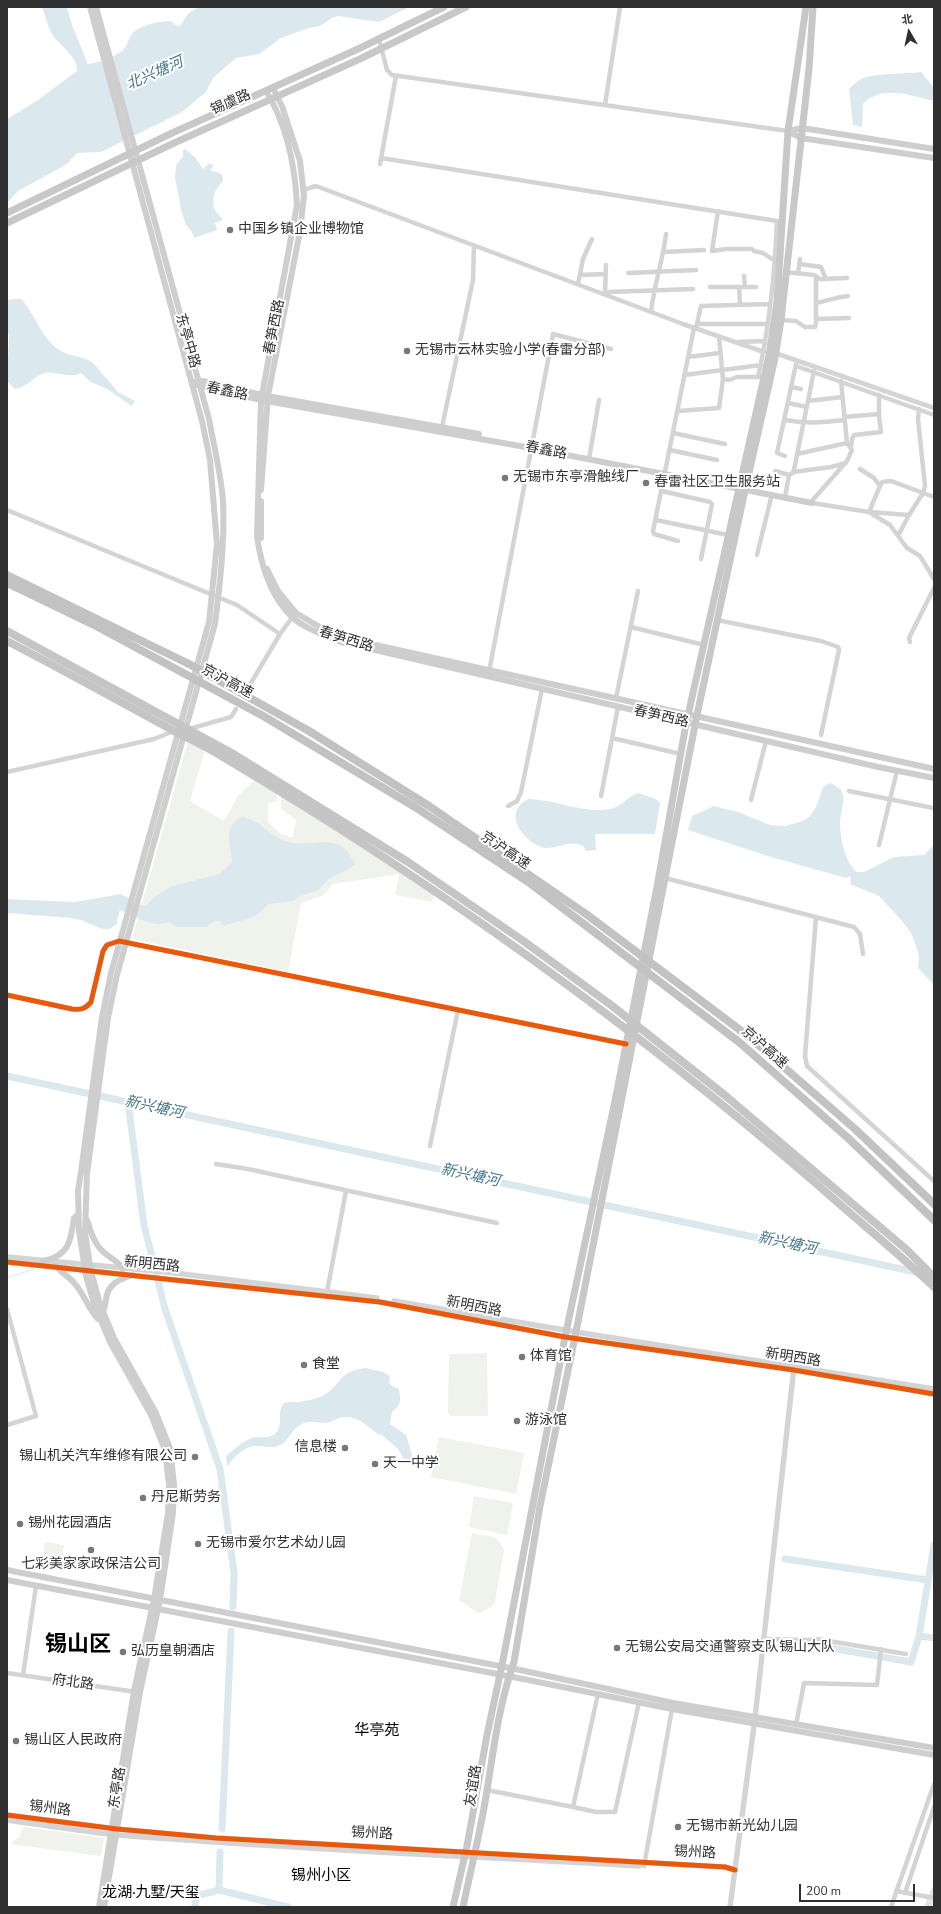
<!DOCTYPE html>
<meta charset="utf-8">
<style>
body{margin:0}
#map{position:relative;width:941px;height:1914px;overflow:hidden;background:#fff;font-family:"Nunito Sans","Noto Sans SC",sans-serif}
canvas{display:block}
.frame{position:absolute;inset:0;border:8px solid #303030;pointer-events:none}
.north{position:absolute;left:889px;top:12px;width:40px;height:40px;-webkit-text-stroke:3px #fff;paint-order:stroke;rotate:351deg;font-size:11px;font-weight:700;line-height:16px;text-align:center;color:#303030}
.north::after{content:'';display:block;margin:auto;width:14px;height:18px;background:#303030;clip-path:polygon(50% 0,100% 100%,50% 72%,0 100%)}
.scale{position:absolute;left:799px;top:1884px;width:116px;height:18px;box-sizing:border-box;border:2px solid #303030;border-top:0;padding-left:5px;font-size:12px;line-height:14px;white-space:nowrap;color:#303030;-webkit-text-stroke:3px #fff;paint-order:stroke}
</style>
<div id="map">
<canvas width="941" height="1914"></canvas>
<div class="frame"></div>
<div class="north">北</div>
<div class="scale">200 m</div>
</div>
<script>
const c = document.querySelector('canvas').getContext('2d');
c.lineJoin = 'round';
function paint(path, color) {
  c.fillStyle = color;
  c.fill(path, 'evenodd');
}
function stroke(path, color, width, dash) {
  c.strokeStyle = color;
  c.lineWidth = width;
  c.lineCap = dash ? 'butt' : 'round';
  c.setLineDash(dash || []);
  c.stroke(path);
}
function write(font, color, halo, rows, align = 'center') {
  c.font = font + ' "Nunito Sans","Noto Sans SC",sans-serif';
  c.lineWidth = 4;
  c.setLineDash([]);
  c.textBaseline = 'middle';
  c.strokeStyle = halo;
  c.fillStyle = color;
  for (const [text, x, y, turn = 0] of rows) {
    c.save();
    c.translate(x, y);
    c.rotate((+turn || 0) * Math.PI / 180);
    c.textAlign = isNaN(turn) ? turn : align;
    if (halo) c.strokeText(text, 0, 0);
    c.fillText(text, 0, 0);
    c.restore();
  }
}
const green = new Path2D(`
 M 188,741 L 203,749 L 204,753 L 190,801 L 224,821 L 238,796 L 254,780 L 277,793 L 276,802 L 268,803 L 268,822 L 281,834 L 293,838 L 296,820 L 281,809 L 281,796 L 435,894 L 432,902 L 395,895 L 399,874 L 333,884 L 324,895 L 301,903 L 288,972 L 132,939 Z
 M 487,1353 L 488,1416 L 450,1416 L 448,1412 L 449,1354 Z
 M 439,1437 L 524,1453 L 516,1494 L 431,1477 Z
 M 474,1496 L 513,1503 L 507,1535 L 469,1527 Z
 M 472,1533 C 487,1538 496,1531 504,1550 L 495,1602 L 492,1606 L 480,1613 C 471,1611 468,1603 459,1601 Z
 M 45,1542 L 64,1545 L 61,1566 L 42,1563 Z
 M 24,1827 L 104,1838 L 101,1856 L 10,1844 L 19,1837 Z`);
const water = new Path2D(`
 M 42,7 L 67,7 L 72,25 L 88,64 C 97,63 114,57 122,51 C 127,47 128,40 131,35 C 139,25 159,21 171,21 L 177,26 L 180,26 C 188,15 186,12 201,7 L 409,7 L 379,22 L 338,16 L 332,18 L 320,26 L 309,28 L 281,38 L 259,54 L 236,58 L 213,78 L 206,92 L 182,112 L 101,152 L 77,153 L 67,164 L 18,191 L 7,203 L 7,119 L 38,100 L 77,71 C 78,55 57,45 51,32 C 47,24 45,15 42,7 Z
 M 921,72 L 934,88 L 934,101 C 911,96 882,84 863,104 L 862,127 L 853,125 L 849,89 C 853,85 857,81 861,79 C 872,73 908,74 921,72 Z
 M 185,149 L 195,157 L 203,169 L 209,163 L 214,166 L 210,170 L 222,174 L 223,181 C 215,189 209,201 217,213 C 219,215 221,217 223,220 L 215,223 L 217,230 L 194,238 L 192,232 L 186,225 L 181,210 L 175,177 L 176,165 L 183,157 L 183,150 Z
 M 14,299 L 21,299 L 24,302 C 36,317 43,341 61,351 C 72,357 84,356 93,363 L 118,392 L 135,401 L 132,406 L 107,389 L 91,382 L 81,373 C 70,379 58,371 46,373 C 34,375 28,387 15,389 L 7,381 L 9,336 L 7,327 L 7,300 Z
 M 830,783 C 835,785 839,787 842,792 C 846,801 840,813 840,823 C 840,838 845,861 856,872 L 864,872 L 894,857 L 924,855 L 934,845 L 934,985 L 918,968 L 919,955 L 915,943 L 911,933 L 902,921 L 879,896 L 850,884 L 851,880 L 850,876 L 846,878 L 771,857 L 688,830 L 692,816 L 714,806 L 738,812 L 770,825 L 785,826 L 803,821 L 810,816 L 817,805 L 823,787 Z
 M 639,793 L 656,799 L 660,803 L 655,834 L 595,834 L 596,850 L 586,851 L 583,846 C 570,840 562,847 549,848 C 535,850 512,828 516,813 C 517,807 522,802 528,799 C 555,799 582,814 610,809 C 622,807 627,796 639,793 Z
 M 242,817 C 260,820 269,835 285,841 C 313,851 338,827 355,864 L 349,869 L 329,879 L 318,890 L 301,896 L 293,901 L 268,904 C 252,924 244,917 224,926 L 220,921 L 215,921 L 206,927 L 177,927 L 168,922 C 153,929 135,916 120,910 L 116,925 L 109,929 L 102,929 L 81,920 L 72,918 L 7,913 L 7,899 L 75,902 L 121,894 L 141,905 L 146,906 L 154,897 L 172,886 L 220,874 L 232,862 C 231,844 222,826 242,817 Z
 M 366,1368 L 383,1372 L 390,1376 L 389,1383 L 392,1386 L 399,1389 C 401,1401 401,1405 392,1412 L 390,1424 L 406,1435 L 413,1458 L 405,1461 L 398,1449 L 381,1434 L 379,1435 C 367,1426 356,1413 339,1418 C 334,1420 330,1423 325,1423 C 314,1423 310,1419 299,1426 C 289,1432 289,1443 277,1446 C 270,1448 263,1446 256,1446 C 244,1446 233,1458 227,1467 L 226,1456 C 234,1450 242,1441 252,1438 C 260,1436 269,1440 276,1433 C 284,1425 276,1411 284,1403 C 289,1401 294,1403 299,1402 C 306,1401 314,1399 320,1397 C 341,1388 336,1371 366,1368 Z`);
const stream = new Path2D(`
 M 7,1278 L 34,1269`);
const river = new Path2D(`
 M 7,1076 L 920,1273
 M 128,1102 L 144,1225 L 165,1309 L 220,1469 L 234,1573 L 233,1607
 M 934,1545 L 919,1636 L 934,1638
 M 785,1559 L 928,1580
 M 814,1645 L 911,1662 L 919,1636
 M 222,1829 L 231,1631
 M 220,1852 L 219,1890 L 288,1907
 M 195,1907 L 196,1896 L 219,1890
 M 928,1907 L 934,1891`);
const minor = new Path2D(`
 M 379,39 L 387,70 L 392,75 L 788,131
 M 605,105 L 620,7
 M 381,158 L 783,222
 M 380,164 L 396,76
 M 303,190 L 316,186 L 683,324 L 764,352
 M 718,211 L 712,251 L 726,249 L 752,249 L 754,251 L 763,253 L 775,261
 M 664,252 L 704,250
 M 800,264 L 821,267 L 826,279
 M 606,265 L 605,294 L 609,292 L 693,289
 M 785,272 L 814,275 L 820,279 L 847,278
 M 628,273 L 696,270
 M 798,273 L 800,259
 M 580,275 L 605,274
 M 744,276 L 745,287
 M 578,284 L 583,259 L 592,239
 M 710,287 L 756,287
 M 739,287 L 740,304
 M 816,303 C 827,301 837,297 848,296
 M 651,312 C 654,285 663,260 666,234
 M 816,319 L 849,318
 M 781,320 L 796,321 L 805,327 L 815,327 L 816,323 L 816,276
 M 697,324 L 767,324
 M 696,328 L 701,306 L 769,304
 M 719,337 L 723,379 L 729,380 L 737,377 L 760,377
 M 738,342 L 765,341
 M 775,353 L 934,408
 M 688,357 L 720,353
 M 796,366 L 934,415
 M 684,375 L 761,365
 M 758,377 C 769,327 775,273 777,221
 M 791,387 L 801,389
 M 808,401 L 842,397
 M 788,403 L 807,407
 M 678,411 L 719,408 L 723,379
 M 844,417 L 879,414
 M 785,420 C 806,424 823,423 844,420
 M 442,427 L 473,280 L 474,245
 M 673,433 L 725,444
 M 851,447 L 852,439 L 854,435 L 881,432 L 879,416 L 879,395
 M 670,450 L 717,460
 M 797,454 L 847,443
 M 785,456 L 777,453 L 796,364
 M 589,459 L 599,400
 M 860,469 L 874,478 L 880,486
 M 775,471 L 789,475
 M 793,472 L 831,467 L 846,463
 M 662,491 L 710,502 L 712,504 L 701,559
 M 785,497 L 789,475 L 793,473 L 795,465 L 814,371
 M 934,497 L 891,481 L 882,482 L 880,486 L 869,512 L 890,525 L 907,548 L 920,556 L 934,579
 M 811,502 L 847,461 L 852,450 L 847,443 L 841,381
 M 812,503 L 869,512 L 909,515 L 923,493 L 925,486 L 918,419 L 919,409
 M 7,510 L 237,605 L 280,634
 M 656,520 L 728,535
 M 899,534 L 909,515
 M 678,541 L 654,534 L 653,531 L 694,328
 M 757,555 L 772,494
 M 717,620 L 821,641 L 838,647 L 839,650 L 821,735
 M 631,627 L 704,645
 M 910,642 L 909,638 L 934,588
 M 489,672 L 553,334 L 611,349
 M 248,688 L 280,634 L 294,615
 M 616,698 L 638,591
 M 189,729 L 231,717 L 236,709
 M 612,738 L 681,754
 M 7,772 L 154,739 L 174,731
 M 849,791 L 933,808
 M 601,796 L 618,707
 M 751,800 L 766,741
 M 508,806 L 517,801 L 521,792 L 542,689
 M 879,845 L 897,771
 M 665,878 L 854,927 L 860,934 L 863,954
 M 816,917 L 805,1056 L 807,1066 L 934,1181
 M 7,995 L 72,1009 C 81,1010 85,1009 91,1002 L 103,951 L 107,945 L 119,941 L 626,1044
 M 430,1146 L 458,1010
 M 216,1164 L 248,1169 L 497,1223
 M 327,1292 L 346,1191
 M 7,1309 L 36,1416 L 7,1425
 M 763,1639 L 808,1640 L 817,1639 L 906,1654
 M 7,1673 L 136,1692
 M 23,1675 L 36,1586
 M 796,1725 L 804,1683 L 877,1685 L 881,1649
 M 487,1790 L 573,1807 L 598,1694
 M 573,1807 L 596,1812 L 615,1812 L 639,1702
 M 644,1866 L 672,1709
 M 896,1891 L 934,1898
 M 905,1893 L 934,1807
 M 891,1907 L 934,1784`);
const tertiary = new Path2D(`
 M 7,1257 L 166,1272 L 377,1298
 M 7,1262 L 380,1302 L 565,1337 L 794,1370 L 934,1394
 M 394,1301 L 576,1332 L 934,1389
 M 7,1815 L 117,1829 L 216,1838 L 725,1867 L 735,1870
 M 7,1820 C 44,1825 81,1831 118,1835 C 291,1849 465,1856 639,1866
 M 730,1907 L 755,1718 L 794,1367`);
const secondary = new Path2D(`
 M 90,7 L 202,421 L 210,460 L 217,544 L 209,622 L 111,973 L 102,1017 L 81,1172 L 78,1191 L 79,1231 L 86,1276 L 94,1304 L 110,1342 L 151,1415 L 165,1450 L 169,1484 L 168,1513 L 154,1599 L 134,1691 L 99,1907
 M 96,7 L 209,419 C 214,446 221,474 223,501 C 225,542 220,583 215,624 L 117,975 L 108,1018 L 87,1173 L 85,1233 L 91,1271 L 100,1304 L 114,1338 L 156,1413 L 170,1448 L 174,1484 L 173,1513 L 160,1600 L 140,1692 L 104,1907
 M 266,91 C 287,125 295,165 297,205 L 261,400 L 257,536 C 261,565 270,596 292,617 C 305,629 325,635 341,642 L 878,767 L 934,778
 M 788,131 L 801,138 L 934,158
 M 788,131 L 802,128 L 934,149
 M 195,382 L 203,381 L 262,395 L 479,434
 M 197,385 L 261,400 L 531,448 L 812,503
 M 261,490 L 268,396 L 300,231 L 304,196 L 300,161 L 282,106 L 273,88
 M 261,538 L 261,501
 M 267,569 L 278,591 L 296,613 L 335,636 L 934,769
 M 87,1220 C 91,1233 95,1246 106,1254 C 112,1259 119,1262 123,1269
 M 43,1261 C 69,1256 71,1241 74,1218 L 77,1215
 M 57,1267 C 62,1274 70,1277 75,1284 C 85,1295 88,1309 98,1319
 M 103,1312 C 105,1308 105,1305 106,1300 C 107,1284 120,1279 133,1275
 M 7,1570 L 520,1670 L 673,1703 L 934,1748
 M 7,1580 L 518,1678 L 672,1709 L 934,1755`);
const primary = new Path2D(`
 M 7,213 L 170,134 L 358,49 L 444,7
 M 7,223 L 174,143 L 362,58 L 466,7
 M 453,1907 L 467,1846 L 487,1735 L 503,1660 L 565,1337 L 615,1101 L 657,887 L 686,724 L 769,355 L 777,302 L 788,131 L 806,7
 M 463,1907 C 471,1868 481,1830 487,1790 C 494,1747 499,1704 514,1662 L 540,1506 L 576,1332 L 697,715 L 744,495 L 775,358 L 781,320 L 809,69 L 813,7`);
const trunk = new Path2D(`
 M 7,631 L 230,752 L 408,862 L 522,940 L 611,1005 L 727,1097 L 907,1250 L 934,1277
 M 7,641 C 63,670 117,700 172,730 C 189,739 207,747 223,757 C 434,882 633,1025 819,1186 C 857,1220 897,1252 934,1287`);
const motorway = new Path2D(`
 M 7,575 L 191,665 L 309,731 L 429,806 L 586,914 L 748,1036 L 855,1129 L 934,1204
 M 7,583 L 98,627 L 265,717 L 415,807 L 531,884 L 739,1042 L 848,1138 L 934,1220`);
const cycleway = new Path2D(`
 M 7,995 L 72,1009 C 81,1010 85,1009 91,1002 L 103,951 L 107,945 L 119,941 L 626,1044
 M 7,1262 L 380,1302 L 565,1337 L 794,1370 L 934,1394
 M 7,1815 L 117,1829 L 216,1838 L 725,1867 L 735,1870`);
const markers = [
 [230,230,4,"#787878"],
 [407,351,4,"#787878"],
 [505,478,4,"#787878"],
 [646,483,4,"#787878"],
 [522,1357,4,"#787878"],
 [304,1365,4,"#787878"],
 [517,1421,4,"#787878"],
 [345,1448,4,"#787878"],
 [195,1457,4,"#787878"],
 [375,1464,4,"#787878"],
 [143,1498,4,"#787878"],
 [20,1524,4,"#787878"],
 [198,1544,4,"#787878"],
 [91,1550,4,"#787878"],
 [617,1648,4,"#787878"],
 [123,1652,4,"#787878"],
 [16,1741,4,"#787878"],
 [678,1827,4,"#787878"]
];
const streetNames = [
 ["锡虞路",231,103,-24],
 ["春笋西路",275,327,-79],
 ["东亭中路",187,341,74],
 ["春鑫路",227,392,12],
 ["春鑫路",546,451,11],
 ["春笋西路",346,640,17],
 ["京沪高速",227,682,28],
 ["春笋西路",661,717,13],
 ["京沪高速",505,851,34],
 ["京沪高速",764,1048,41],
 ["新明西路",152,1265,6],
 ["新明西路",474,1307,11],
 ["新明西路",793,1358,9],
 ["府北路",73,1683,8],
 ["友谊路",474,1786,-81],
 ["东亭路",118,1788,-81],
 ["锡州路",50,1809,7],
 ["锡州路",372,1834,3],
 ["锡州路",695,1853,3]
];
const poiNames = [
 ["中国乡镇企业博物馆",238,230],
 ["无锡市云林实验小学(春雷分部)",415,351],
 ["无锡市东亭滑触线厂",513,478],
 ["春雷社区卫生服务站",654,483],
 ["体育馆",530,1357],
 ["食堂",312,1365],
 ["游泳馆",525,1421],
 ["信息楼",337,1448,"right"],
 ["锡山机关汽车维修有限公司",187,1457,"right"],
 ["天一中学",383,1464],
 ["丹尼斯劳务",151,1498],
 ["锡州花园酒店",28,1524],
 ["无锡市爱尔艺术幼儿园",206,1544],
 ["七彩美家家政保洁公司",91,1565,"center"],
 ["无锡公安局交通警察支队锡山大队",625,1648],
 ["弘历皇朝酒店",131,1652],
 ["锡山区人民政府",24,1741],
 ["无锡市新光幼儿园",686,1827]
];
const waterNames = [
 ["北兴塘河",155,74,-24],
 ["新兴塘河",154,1108,12],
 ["新兴塘河",470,1176,12],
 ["新兴塘河",787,1244,12]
];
const neighbourhoodNames = [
 ["华亭苑",377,1731],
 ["锡州小区",321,1876],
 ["龙湖·九墅/天玺",151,1893]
];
const townNames = [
 ["锡山区",78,1646]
];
paint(green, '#f0f2ec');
paint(water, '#dbe9ee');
stroke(stream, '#dbe9ee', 1);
stroke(river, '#dbe9ee', 7);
stroke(minor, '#d4d4d4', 4.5);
stroke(tertiary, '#d4d4d4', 5.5);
stroke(secondary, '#cecece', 6);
stroke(primary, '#c8c8c8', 7);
stroke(trunk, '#c5c5c5', 8);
stroke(motorway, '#c2c2c2', 8);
stroke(cycleway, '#e8590c', 5);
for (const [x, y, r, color] of markers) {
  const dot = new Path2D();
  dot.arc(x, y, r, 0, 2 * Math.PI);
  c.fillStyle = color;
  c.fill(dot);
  stroke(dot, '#fff', 1.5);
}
write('14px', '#303030', '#fff', streetNames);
write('14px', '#303030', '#fff', poiNames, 'left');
write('italic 15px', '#477789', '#fff', waterNames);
write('15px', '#000', '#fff', neighbourhoodNames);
write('bold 22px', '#000', '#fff', townNames);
</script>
